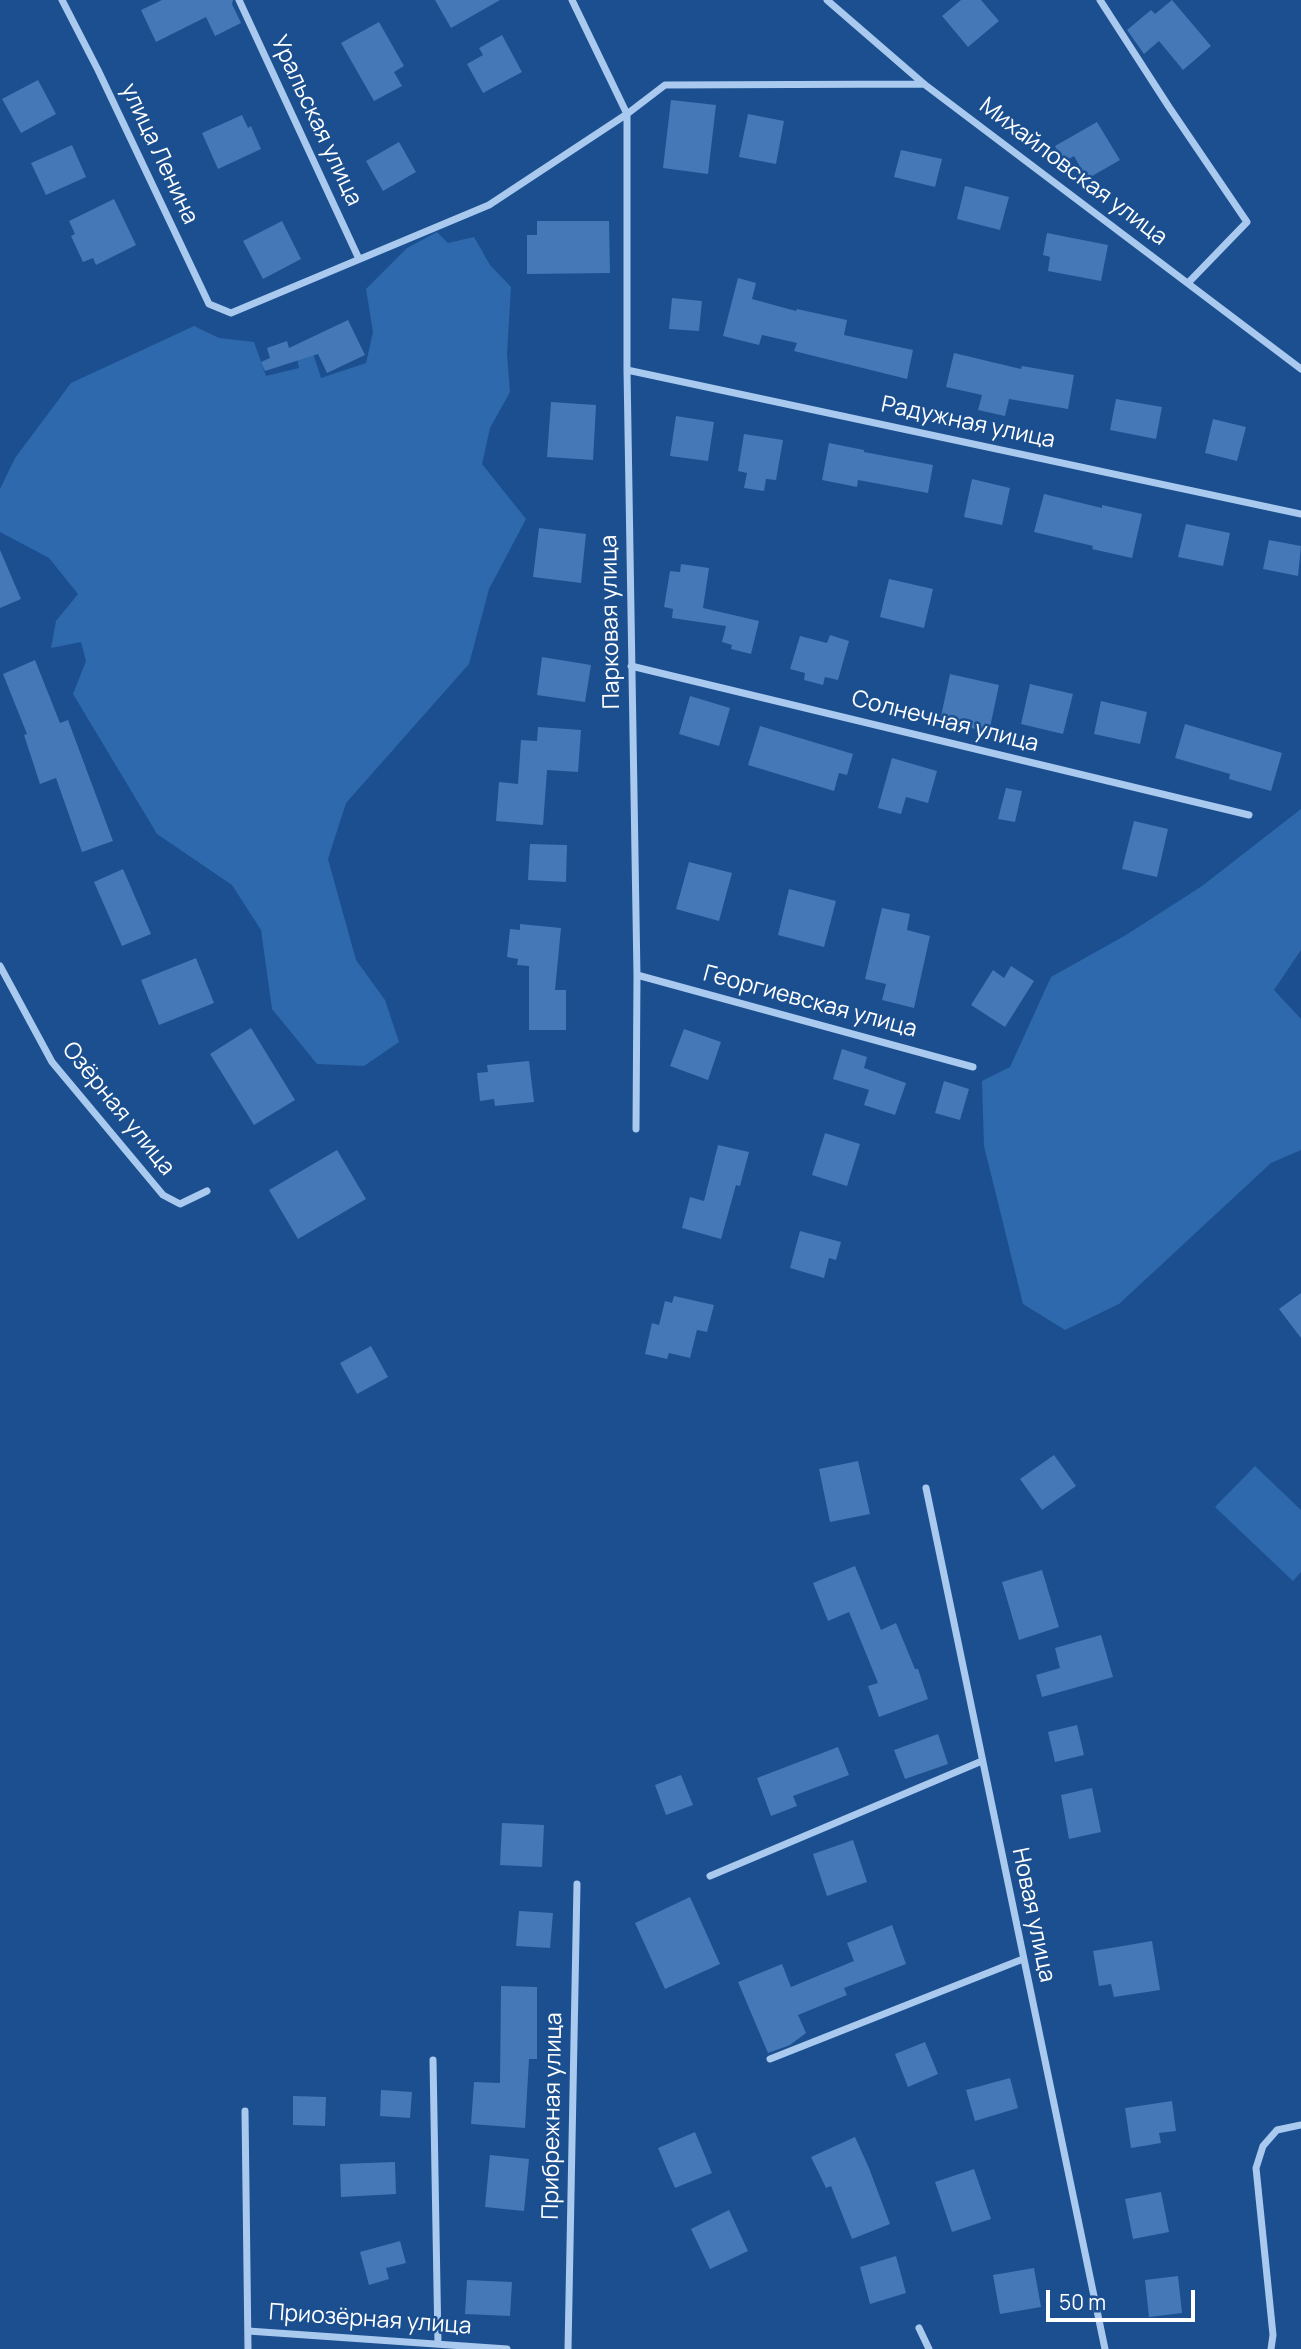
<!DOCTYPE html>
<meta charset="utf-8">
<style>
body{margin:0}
#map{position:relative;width:1301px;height:2349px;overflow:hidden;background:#1b4f8f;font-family:Manrope,sans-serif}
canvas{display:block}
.scale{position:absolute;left:1046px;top:2290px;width:149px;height:32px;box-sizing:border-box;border:4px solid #fff;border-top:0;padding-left:9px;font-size:21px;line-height:24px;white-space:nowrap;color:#fff;-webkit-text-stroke:5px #1b4f8f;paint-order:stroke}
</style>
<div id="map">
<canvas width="1301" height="2349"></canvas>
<div class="scale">50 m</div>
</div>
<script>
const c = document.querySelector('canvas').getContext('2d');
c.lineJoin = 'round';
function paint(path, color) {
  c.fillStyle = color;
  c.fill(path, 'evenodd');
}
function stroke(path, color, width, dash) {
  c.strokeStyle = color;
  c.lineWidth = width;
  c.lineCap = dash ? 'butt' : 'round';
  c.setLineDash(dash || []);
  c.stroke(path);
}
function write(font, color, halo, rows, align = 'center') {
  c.font = font + ' Manrope,sans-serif';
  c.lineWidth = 5;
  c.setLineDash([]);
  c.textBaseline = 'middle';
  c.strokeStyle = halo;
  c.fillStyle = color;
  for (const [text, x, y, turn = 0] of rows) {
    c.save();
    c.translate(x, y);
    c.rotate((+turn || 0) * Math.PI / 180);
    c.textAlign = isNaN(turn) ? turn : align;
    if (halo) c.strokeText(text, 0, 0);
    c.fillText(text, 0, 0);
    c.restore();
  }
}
const green = new Path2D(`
 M 437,232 L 448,243 L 474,237 L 490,265 L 511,287 L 507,354 L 510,392 L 490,428 L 482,464 L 526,519 L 489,589 L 469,664 L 346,803 L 328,859 L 356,960 L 385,1000 L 399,1042 L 364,1066 L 317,1064 L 272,1009 L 261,930 L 232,885 L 157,834 L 73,694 L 86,661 L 81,642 L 51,648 L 56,621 L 78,594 L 49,558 L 0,532 L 0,489 L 15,458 L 71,383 L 194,326 L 219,338 L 254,342 L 266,376 L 299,368 L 296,353 L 311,347 L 321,378 L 366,363 L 373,332 L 366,289 L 407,248 Z
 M 1301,809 L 1301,950 L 1274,990 L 1301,1019 L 1301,1150 L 1271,1163 L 1119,1304 L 1065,1330 L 1023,1304 L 984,1146 L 982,1081 L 1010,1067 L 1051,977 L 1126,935 L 1202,886 Z
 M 1255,1466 L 1301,1510 L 1301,1572 L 1293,1581 L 1215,1507 Z`);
const building = new Path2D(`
 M 162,0 L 233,0 L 232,4 L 241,23 L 215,36 L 206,17 L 156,42 L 141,10 Z
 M 435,0 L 500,0 L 451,28 Z
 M 961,0 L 981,0 L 999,21 L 968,47 L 942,16 Z
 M 1172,0 L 1211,46 L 1183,70 L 1159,41 L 1144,54 L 1127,30 L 1151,10 L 1155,14 Z
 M 379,22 L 404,66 L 394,72 L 402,86 L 374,101 L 341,43 Z
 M 502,35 L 522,72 L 483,93 L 467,64 L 483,55 L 479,48 Z
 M 38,80 L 56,114 L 21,133 L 2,99 Z
 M 671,100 L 716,105 L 708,174 L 663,168 Z
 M 748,114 L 784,121 L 776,164 L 739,157 Z
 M 242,115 L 248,128 L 251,126 L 261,149 L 218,169 L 202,133 Z
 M 1097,122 L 1120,160 L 1087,179 L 1074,156 L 1064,162 L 1055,146 Z
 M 399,142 L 416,172 L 383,191 L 366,161 Z
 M 72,145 L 86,177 L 46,195 L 31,163 Z
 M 901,150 L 942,159 L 935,187 L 894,177 Z
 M 965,186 L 1009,197 L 1000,230 L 957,219 Z
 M 114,199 L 136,245 L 96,265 L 93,258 L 83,262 L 71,236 L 75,234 L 69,221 Z
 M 282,221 L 301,259 L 263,279 L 243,241 Z
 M 537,221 L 609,221 L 610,273 L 527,274 L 527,235 L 537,235 Z
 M 1047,233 L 1108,245 L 1101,281 L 1048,271 L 1050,257 L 1043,255 Z
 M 738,278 L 756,283 L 752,299 L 796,311 L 797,309 L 847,320 L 844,335 L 913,350 L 907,379 L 794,351 L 797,343 L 762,335 L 759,345 L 723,336 Z
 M 672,298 L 702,301 L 699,331 L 669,329 Z
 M 348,320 L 365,355 L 327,373 L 318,354 L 265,371 L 261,362 L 270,358 L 267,348 L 287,341 L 289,348 Z
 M 954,353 L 1021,369 L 1022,366 L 1074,375 L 1068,409 L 1009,399 L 1005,416 L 978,410 L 982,395 L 946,387 Z
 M 1116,399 L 1162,407 L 1156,439 L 1110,430 Z
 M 551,402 L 596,405 L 593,460 L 547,457 Z
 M 676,416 L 714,422 L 708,461 L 670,456 Z
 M 1213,419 L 1246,427 L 1237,461 L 1205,453 Z
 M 744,434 L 783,440 L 776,480 L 766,479 L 764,491 L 744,488 L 747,473 L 738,471 Z
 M 829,443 L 864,450 L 864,452 L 933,465 L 928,493 L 858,480 L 857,487 L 822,480 Z
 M 972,479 L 1010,488 L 1002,525 L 964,517 Z
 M 1044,494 L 1102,508 L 1102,505 L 1142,514 L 1132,558 L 1092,549 L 1093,546 L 1034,532 Z
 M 1186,524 L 1230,533 L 1223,566 L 1178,557 Z
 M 539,528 L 586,534 L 581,583 L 533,577 Z
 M 1269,540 L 1301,546 L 1298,576 L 1263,569 Z
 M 0,550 L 21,599 L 0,608 Z
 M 681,564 L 709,568 L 703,608 L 759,621 L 751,654 L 731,649 L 732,645 L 722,642 L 726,626 L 672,618 L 673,609 L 664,607 L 670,571 L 680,572 Z
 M 889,579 L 933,589 L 924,628 L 880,617 Z
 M 830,635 L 849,641 L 838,680 L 825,677 L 823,685 L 804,680 L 805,673 L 790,669 L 800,636 L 827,643 Z
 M 542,657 L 591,665 L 585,702 L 537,695 Z
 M 35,660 L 60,723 L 68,720 L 113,841 L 82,852 L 56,778 L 40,784 L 24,735 L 27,734 L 3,674 Z
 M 950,674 L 999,685 L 989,732 L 940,721 Z
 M 1030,684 L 1073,694 L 1063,734 L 1021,724 Z
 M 690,696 L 730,708 L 719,746 L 679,734 Z
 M 1101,701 L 1147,712 L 1140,744 L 1094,734 Z
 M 1185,724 L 1282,753 L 1271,791 L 1229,779 L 1230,774 L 1175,758 Z
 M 760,726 L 853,754 L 847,775 L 839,773 L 834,791 L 748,765 Z
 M 538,727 L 581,730 L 578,772 L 547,770 L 543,825 L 496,821 L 499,782 L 518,784 L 521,740 L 537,741 Z
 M 892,758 L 937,771 L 928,803 L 906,797 L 901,814 L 878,808 Z
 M 1006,788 L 1022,791 L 1015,822 L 998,819 Z
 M 1134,821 L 1168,829 L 1157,877 L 1122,869 Z
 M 530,844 L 567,845 L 566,882 L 528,880 Z
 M 689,862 L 732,873 L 719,921 L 676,909 Z
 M 123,869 L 151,934 L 122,946 L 94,882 Z
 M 789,889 L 836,901 L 824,947 L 778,935 Z
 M 882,908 L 910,914 L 907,930 L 930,936 L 914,1008 L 882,1000 L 886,984 L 865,979 Z
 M 520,924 L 561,928 L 555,990 L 566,990 L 566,1030 L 529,1030 L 529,966 L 517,965 L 518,959 L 507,957 L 510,929 L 520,930 Z
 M 196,958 L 214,1003 L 159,1025 L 141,980 Z
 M 1011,966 L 1034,981 L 1005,1027 L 971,1005 L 993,970 L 1004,978 Z
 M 251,1028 L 295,1100 L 254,1125 L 210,1054 Z
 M 684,1029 L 721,1042 L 708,1080 L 670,1066 Z
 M 842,1049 L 867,1057 L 864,1068 L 906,1083 L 895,1115 L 864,1105 L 869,1090 L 833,1079 Z
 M 529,1061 L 534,1102 L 495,1106 L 494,1099 L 480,1101 L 477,1073 L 488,1072 L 487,1065 Z
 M 944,1081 L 969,1089 L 960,1120 L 935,1113 Z
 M 825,1133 L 860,1144 L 847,1186 L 812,1175 Z
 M 718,1145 L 749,1152 L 740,1186 L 736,1185 L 721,1239 L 682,1228 L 690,1197 L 704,1201 Z
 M 337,1150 L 366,1199 L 298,1239 L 269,1190 Z
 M 800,1231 L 841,1242 L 836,1260 L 829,1258 L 824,1278 L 790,1268 Z
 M 1301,1293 L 1301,1338 L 1279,1309 Z
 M 674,1296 L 714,1305 L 707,1332 L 697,1330 L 690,1358 L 669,1353 L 667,1359 L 645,1354 L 652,1323 L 659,1325 L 665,1301 L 672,1303 Z
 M 371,1346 L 388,1377 L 357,1394 L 340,1363 Z
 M 1054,1455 L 1076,1486 L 1042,1510 L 1020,1479 Z
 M 858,1461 L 870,1514 L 830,1522 L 819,1469 Z
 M 855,1566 L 881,1630 L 896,1623 L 915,1669 L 918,1669 L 928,1699 L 879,1717 L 868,1686 L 878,1683 L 849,1612 L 828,1621 L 813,1583 Z
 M 1042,1570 L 1059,1627 L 1019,1640 L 1002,1582 Z
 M 1101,1635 L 1113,1677 L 1042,1697 L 1036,1675 L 1060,1668 L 1055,1648 Z
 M 1077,1725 L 1084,1755 L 1055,1762 L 1048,1732 Z
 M 938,1734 L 948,1764 L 905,1779 L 894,1750 Z
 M 838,1747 L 849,1775 L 793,1796 L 797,1806 L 771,1816 L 757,1778 Z
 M 681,1775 L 693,1805 L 666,1815 L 655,1785 Z
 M 1092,1788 L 1101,1832 L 1069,1839 L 1061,1795 Z
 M 502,1823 L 544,1825 L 542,1867 L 500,1865 Z
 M 853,1840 L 867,1882 L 827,1896 L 813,1854 Z
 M 690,1897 L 720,1964 L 665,1989 L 635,1923 Z
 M 519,1911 L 553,1913 L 550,1948 L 516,1946 Z
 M 892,1925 L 906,1964 L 844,1988 L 847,1995 L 798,2015 L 806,2033 L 790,2045 L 768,2053 L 738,1982 L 782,1964 L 791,1987 L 854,1961 L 847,1943 Z
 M 1152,1941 L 1160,1990 L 1114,1997 L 1111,1984 L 1099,1986 L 1093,1951 Z
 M 501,1986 L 537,1987 L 537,2059 L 529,2059 L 525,2128 L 471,2124 L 474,2082 L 500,2083 Z
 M 925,2042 L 938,2074 L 908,2087 L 895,2054 Z
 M 1010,2078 L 1018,2108 L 975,2121 L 966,2090 Z
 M 381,2090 L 412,2092 L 410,2118 L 380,2116 Z
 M 293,2096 L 326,2097 L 325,2126 L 293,2125 Z
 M 1172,2101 L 1176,2131 L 1159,2133 L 1161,2143 L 1131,2148 L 1125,2108 Z
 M 695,2132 L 712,2173 L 675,2188 L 658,2148 Z
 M 855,2137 L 869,2168 L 890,2224 L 852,2239 L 831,2186 L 826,2188 L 811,2157 Z
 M 490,2155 L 529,2159 L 524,2211 L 485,2207 Z
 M 395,2162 L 396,2194 L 341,2197 L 340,2164 Z
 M 974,2169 L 991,2219 L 952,2232 L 935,2182 Z
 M 1161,2192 L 1169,2232 L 1133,2239 L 1125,2199 Z
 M 729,2210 L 748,2251 L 710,2269 L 691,2229 Z
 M 400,2241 L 406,2263 L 386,2268 L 389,2279 L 369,2285 L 360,2252 Z
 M 896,2256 L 906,2293 L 870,2304 L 860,2267 Z
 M 1034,2268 L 1041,2307 L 1000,2314 L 993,2275 Z
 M 1178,2276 L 1182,2313 L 1149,2317 L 1145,2280 Z
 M 467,2280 L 512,2282 L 510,2316 L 465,2314 Z`);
const street = new Path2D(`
 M 62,0 L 98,70 L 209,304 L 231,313 L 489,205 L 627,114 L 665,85 L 924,84
 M 239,0 L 359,259
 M 572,0 L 627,114 L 627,370 L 637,975 L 636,1129
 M 827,0 L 924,84 L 1301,369
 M 1100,0 L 1169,107 L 1247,222 L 1188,283
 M 627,370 L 1301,514
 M 631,666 L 1249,815
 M 0,966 L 52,1062 L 163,1195 L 180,1204 L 207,1191
 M 637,975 L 973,1067
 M 926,1488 L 1105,2349
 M 710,1876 L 982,1761
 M 770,2059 L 1023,1959
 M 433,2060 L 438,2344
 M 245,2111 L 248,2349
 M 919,2328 L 929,2349
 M 248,2331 L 507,2349
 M 568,2349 L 577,1884
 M 1271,2349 L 1273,2335 L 1256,2168 L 1263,2146 L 1277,2130 L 1301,2125`);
const streetNames = [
 ["Уральская улица",316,121,65],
 ["улица Ленина",159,154,65],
 ["Михайловская улица",1073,172,37],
 ["Радужная улица",968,423,12],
 ["Парковая улица",611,622,-91],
 ["Солнечная улица",945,722,14],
 ["Георгиевская улица",810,1002,15],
 ["Озёрная улица",118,1109,51],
 ["Новая улица",1033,1915,78],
 ["Прибрежная улица",553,2116,-89],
 ["Приозёрная улица",370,2320,4]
];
paint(green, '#2e69ad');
paint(building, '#4478b7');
stroke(street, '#a9c9ee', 7);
write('23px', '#fff', '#1b4f8f', streetNames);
</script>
